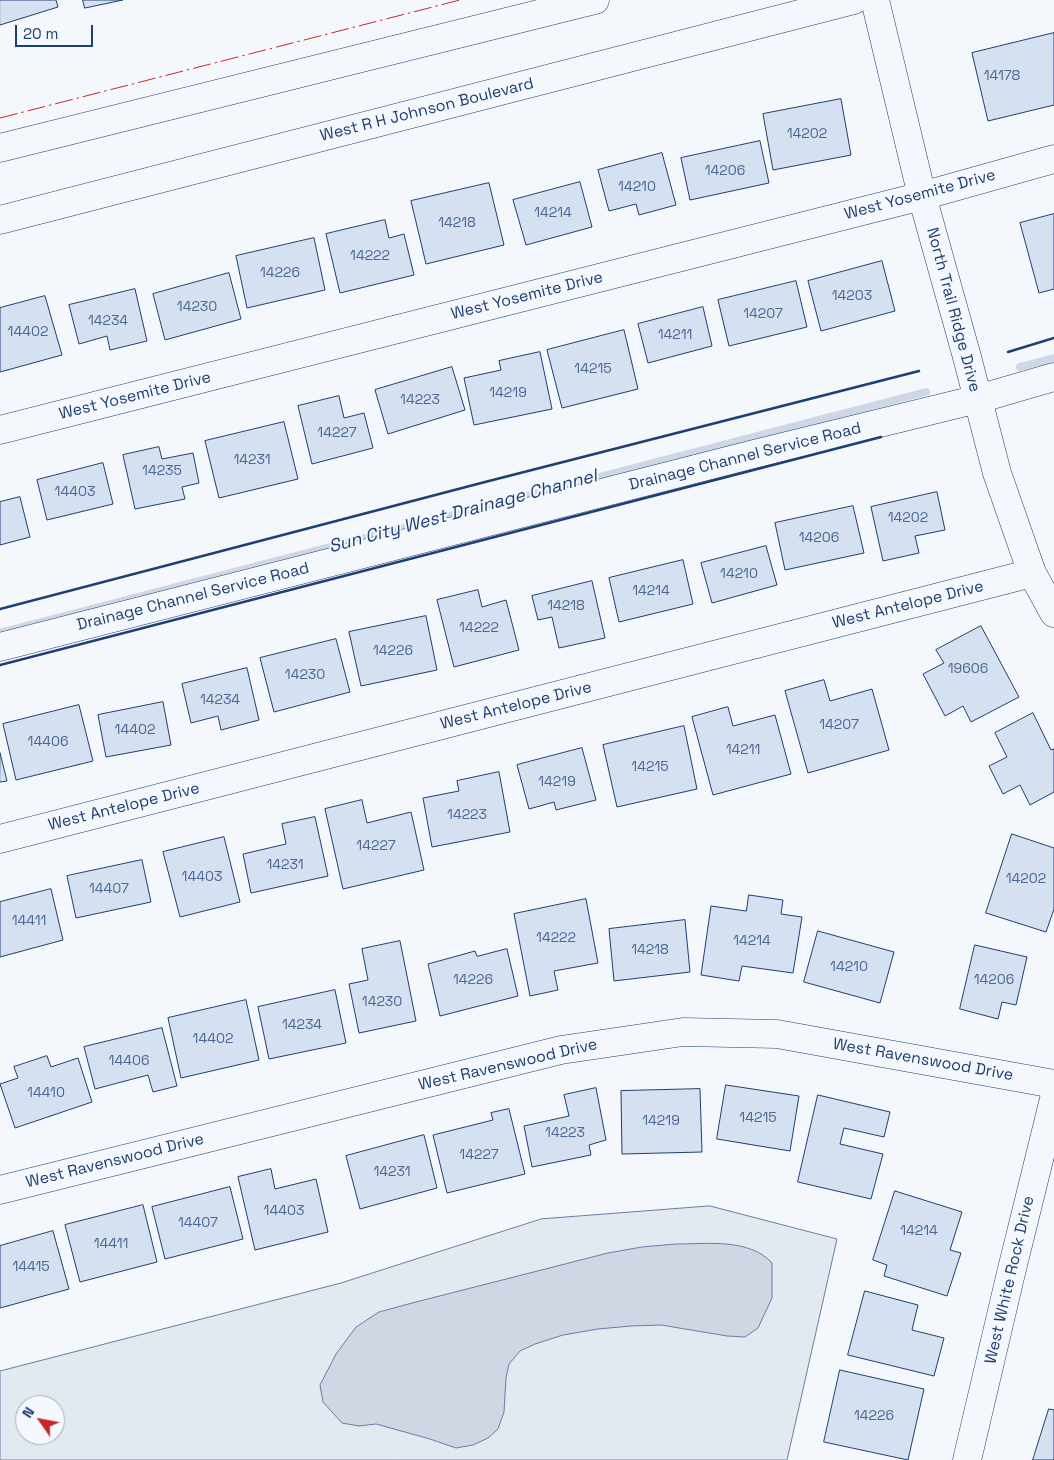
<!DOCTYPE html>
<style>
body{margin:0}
#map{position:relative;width:1054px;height:1460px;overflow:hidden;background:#f4f7fb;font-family:"Space Grotesk",sans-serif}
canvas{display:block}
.north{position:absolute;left:15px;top:1395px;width:50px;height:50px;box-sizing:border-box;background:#f4f7fb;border:1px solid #9eadc5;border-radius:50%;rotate:303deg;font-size:14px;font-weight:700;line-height:20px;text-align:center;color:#1d3f73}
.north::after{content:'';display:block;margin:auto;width:18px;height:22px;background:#c62828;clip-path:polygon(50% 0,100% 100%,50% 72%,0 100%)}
.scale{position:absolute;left:15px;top:25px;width:78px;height:22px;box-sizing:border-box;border:2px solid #1d3f73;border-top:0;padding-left:6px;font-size:15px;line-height:18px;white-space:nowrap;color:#1d3f73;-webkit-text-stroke:4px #f4f7fb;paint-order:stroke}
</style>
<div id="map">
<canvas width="1054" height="1460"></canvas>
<div class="north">N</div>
<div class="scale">20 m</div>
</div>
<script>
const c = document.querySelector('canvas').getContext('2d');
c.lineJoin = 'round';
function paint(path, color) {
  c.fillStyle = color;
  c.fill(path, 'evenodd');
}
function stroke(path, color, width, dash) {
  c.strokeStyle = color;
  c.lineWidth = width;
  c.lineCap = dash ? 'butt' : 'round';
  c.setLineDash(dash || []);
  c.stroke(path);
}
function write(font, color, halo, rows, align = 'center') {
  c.font = font + ' "Space Grotesk",sans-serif';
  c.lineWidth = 4;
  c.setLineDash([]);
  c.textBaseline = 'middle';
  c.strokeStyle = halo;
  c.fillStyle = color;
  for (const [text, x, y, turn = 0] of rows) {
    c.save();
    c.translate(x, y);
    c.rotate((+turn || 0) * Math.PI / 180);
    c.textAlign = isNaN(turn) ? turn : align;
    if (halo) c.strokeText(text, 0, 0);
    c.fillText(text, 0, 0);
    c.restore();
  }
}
const green = new Path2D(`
 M 710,1206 L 837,1239 L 787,1460 L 0,1460 L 0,1371 L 341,1283 L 541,1219 ZM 25,1405 L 55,1405 L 55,1435 L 25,1435 Z`);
const water = new Path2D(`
 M 676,1244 C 707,1244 749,1238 772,1263 L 772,1298 L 758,1328 L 745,1337 L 727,1336 L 661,1325 L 631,1326 L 598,1329 L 563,1335 L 535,1344 L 520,1351 L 509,1364 L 506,1378 L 504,1412 L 498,1429 L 488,1438 L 473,1445 L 456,1448 L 430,1439 L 376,1424 L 359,1426 L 342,1423 L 323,1402 L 320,1385 L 336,1354 L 356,1327 L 379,1312 L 412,1303 L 608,1253 L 642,1247 Z`);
const stream = new Path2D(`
 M 1020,367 L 1054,358
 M 0,633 L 926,392`);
const building = new Path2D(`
 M 0,0 L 56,0 L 58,7 L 0,25 Z
 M 83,0 L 123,0 L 85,8 Z
 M 1054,33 L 1054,105 L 988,121 L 972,53 Z
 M 841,99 L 851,155 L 773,170 L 763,114 Z
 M 760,141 L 769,183 L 690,200 L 681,158 Z
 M 662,153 L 676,205 L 639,215 L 636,204 L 609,211 L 598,170 Z
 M 580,182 L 592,227 L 526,245 L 513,200 Z
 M 489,183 L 504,245 L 426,264 L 411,201 Z
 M 1054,214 L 1054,289 L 1039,293 L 1020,223 Z
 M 385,220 L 389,238 L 404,234 L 414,275 L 340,293 L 326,234 Z
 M 314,238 L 325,290 L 247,308 L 236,256 Z
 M 882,261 L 895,311 L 821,331 L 808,281 Z
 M 229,273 L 241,319 L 165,340 L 153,294 Z
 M 796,281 L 807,327 L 729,346 L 718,300 Z
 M 135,289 L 147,341 L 110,350 L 107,336 L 79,344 L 69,305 Z
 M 45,296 L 62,355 L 0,372 L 0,308 Z
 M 703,307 L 712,346 L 648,363 L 638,324 Z
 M 624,330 L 638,389 L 562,408 L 547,350 Z
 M 540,352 L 552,409 L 474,425 L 464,378 L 501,370 L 499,361 Z
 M 452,367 L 465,410 L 388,434 L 375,390 Z
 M 339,396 L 344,418 L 364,413 L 373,448 L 312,464 L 298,406 Z
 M 284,422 L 298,479 L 219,498 L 205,441 Z
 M 159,447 L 162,459 L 193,453 L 199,483 L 182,487 L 185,499 L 135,509 L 123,455 Z
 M 103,463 L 113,504 L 47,520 L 37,480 Z
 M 937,492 L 945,530 L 915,536 L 919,553 L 883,561 L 871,507 Z
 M 20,497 L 30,537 L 0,545 L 0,502 Z
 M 853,506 L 864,553 L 785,570 L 775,523 Z
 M 766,546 L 777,585 L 712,603 L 701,563 Z
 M 683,560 L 693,604 L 619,622 L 609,578 Z
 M 592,581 L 605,638 L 559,648 L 552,617 L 538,620 L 532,596 Z
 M 478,590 L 482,607 L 506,600 L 519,650 L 454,667 L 437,600 Z
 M 426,616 L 437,670 L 361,686 L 349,632 Z
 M 981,626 L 1019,697 L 971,722 L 963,706 L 945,716 L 923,674 L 944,663 L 936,650 Z
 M 336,639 L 350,692 L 274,712 L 260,658 Z
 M 247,668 L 259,720 L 221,730 L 218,716 L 191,723 L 182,684 Z
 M 824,680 L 830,701 L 872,689 L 889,750 L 808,773 L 785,691 Z
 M 163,702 L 171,745 L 106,757 L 98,715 Z
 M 79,705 L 93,761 L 16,780 L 3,724 Z
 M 728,707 L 733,726 L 775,715 L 791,774 L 713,795 L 692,717 Z
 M 1033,713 L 1051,750 L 1054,749 L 1054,792 L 1030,805 L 1020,785 L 1003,794 L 989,766 L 1007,757 L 995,733 Z
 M 684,726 L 697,789 L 617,807 L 603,745 Z
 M 582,748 L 596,800 L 556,810 L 554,802 L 529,809 L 517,765 Z
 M 0,753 L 7,781 L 0,782 Z
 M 499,772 L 510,832 L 432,847 L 423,798 L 459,791 L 457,781 Z
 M 362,800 L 367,823 L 411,812 L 424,870 L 343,889 L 325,809 Z
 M 315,817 L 328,876 L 251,893 L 243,854 L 286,844 L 282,824 Z
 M 1012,834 L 1054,848 L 1054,909 L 1046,932 L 986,913 Z
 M 224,837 L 240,902 L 180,917 L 163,852 Z
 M 142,860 L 151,902 L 76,918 L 67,876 Z
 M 51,889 L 63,940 L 0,957 L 0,902 Z
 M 749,895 L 783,900 L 781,914 L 802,917 L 793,973 L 742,966 L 739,981 L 701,975 L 711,906 L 746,911 Z
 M 586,899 L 598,963 L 554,971 L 558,990 L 530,996 L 514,914 Z
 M 685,920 L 690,972 L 614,981 L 609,929 Z
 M 818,931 L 894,952 L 880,1003 L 804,982 Z
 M 400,941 L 416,1021 L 359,1033 L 349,984 L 368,980 L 362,949 Z
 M 975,945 L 1027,957 L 1016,1005 L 1002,1002 L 998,1019 L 960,1009 Z
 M 507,949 L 518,996 L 440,1016 L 428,964 L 475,951 L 477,956 Z
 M 335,990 L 346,1043 L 269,1059 L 258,1007 Z
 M 246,1000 L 259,1060 L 181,1078 L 168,1018 Z
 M 162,1028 L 177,1086 L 153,1092 L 148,1075 L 95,1089 L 84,1047 Z
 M 47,1056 L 51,1067 L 78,1058 L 92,1102 L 15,1128 L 0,1084 L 18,1078 L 14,1067 Z
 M 726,1085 L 799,1096 L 790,1151 L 717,1139 Z
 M 596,1088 L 606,1140 L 589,1145 L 591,1155 L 532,1167 L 524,1126 L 569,1116 L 564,1095 Z
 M 700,1089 L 702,1152 L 622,1154 L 621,1091 Z
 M 818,1095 L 890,1112 L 884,1137 L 844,1128 L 840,1144 L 883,1154 L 871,1199 L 798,1182 Z
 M 509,1109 L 525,1174 L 447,1193 L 433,1135 L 493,1120 L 491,1113 Z
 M 424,1135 L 437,1188 L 360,1209 L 346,1156 Z
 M 271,1169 L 275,1189 L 316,1179 L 328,1232 L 255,1250 L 238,1177 Z
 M 230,1187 L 243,1239 L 165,1259 L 152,1207 Z
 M 895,1191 L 962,1212 L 950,1250 L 961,1253 L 947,1296 L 884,1276 L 887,1265 L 873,1260 Z
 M 143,1205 L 157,1262 L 80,1282 L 65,1225 Z
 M 53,1231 L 69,1289 L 0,1308 L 0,1246 Z
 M 865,1291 L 918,1305 L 912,1330 L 944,1338 L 934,1376 L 848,1355 Z
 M 840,1370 L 924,1389 L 908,1460 L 824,1442 Z
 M 1049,1409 L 1054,1410 L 1054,1460 L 1033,1460 Z`);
const minor = new Path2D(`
 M 875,0 L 922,196 L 967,357 L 997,473 L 1032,573 L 1054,613
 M 0,430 L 922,196 L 1054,159
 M 0,647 L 754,454 L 978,399 L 1054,377
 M 0,839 L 1032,573
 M 0,1190 L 561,1050 L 683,1032 L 777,1034 L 1054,1084
 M 967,1460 L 1011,1273 L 1054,1099`);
const major = new Path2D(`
 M 0,148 L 595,0
 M 0,220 L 854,0`);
const wall = new Path2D(`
 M 1008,352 L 1054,338
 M 0,609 L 485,482 L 919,371
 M 0,665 L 881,437`);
const power = new Path2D(`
 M 0,118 L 460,0`);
const numberNames = [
 ["14178",1002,76],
 ["14202",807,134],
 ["14206",725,171],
 ["14210",637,187],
 ["14214",553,213],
 ["14218",457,223],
 ["14222",370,256],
 ["14226",280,273],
 ["14203",852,296],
 ["14230",197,307],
 ["14207",763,314],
 ["14234",108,321],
 ["14402",28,332],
 ["14211",675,335],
 ["14215",593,369],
 ["14219",508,393],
 ["14223",420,400],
 ["14227",337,433],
 ["14231",252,460],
 ["14235",162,471],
 ["14403",75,492],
 ["14202",908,518],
 ["14206",819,538],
 ["14210",739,574],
 ["14214",651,591],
 ["14218",566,606],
 ["14222",479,628],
 ["14226",393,651],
 ["19606",968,669],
 ["14230",305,675],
 ["14234",220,700],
 ["14207",839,725],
 ["14402",135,730],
 ["14406",48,742],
 ["14211",743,750],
 ["14215",650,767],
 ["14219",557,782],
 ["14223",467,815],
 ["14227",376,846],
 ["14231",285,865],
 ["14403",202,877],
 ["14202",1026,879],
 ["14407",109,889],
 ["14411",29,921],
 ["14222",556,938],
 ["14214",752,941],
 ["14218",650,950],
 ["14210",849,967],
 ["14226",473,980],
 ["14206",994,980],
 ["14230",382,1002],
 ["14234",302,1025],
 ["14402",213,1039],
 ["14406",129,1061],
 ["14410",46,1093],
 ["14215",758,1118],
 ["14219",661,1121],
 ["14223",565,1133],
 ["14227",479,1155],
 ["14231",392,1172],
 ["14403",284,1211],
 ["14407",198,1223],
 ["14214",919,1231],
 ["14411",111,1244],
 ["14415",31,1267],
 ["14226",874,1416]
];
const streetNames = [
 ["West R H Johnson Boulevard",427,110,-14],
 ["West Yosemite Drive",920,195,-15],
 ["West Yosemite Drive",527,296,-14],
 ["North Trail Ridge Drive",953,310,75],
 ["West Yosemite Drive",135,396,-14],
 ["Drainage Channel Service Road",745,457,-14],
 ["Drainage Channel Service Road",193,597,-14],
 ["West Antelope Drive",908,605,-14],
 ["West Antelope Drive",516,706,-14],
 ["West Antelope Drive",124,807,-14],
 ["West Ravenswood Drive",923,1060,10],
 ["West Ravenswood Drive",508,1065,-13],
 ["West Ravenswood Drive",115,1161,-14],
 ["West White Rock Drive",1010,1280,-77]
];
const waterNames = [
 ["Sun City West Drainage Channel",463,512,-15]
];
paint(green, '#e3e9f0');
stroke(green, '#687fa3', 1);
paint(water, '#cfd7e4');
stroke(water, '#687fa3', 1);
stroke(stream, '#cfd7e4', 8);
paint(building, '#d5e0f0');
stroke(building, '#1d3f73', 1);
stroke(minor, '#1d3f73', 29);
stroke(major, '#1d3f73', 29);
stroke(minor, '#f4f7fb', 28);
stroke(major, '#f4f7fb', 28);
stroke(wall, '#1d3f73', 2.5);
stroke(power, '#c62828', 1, [18, 4, 2.5, 4]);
write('14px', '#4b6792', null, numberNames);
write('16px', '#1d3f73', '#f4f7fb', streetNames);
write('italic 18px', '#1d3f73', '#f4f7fb', waterNames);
</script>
